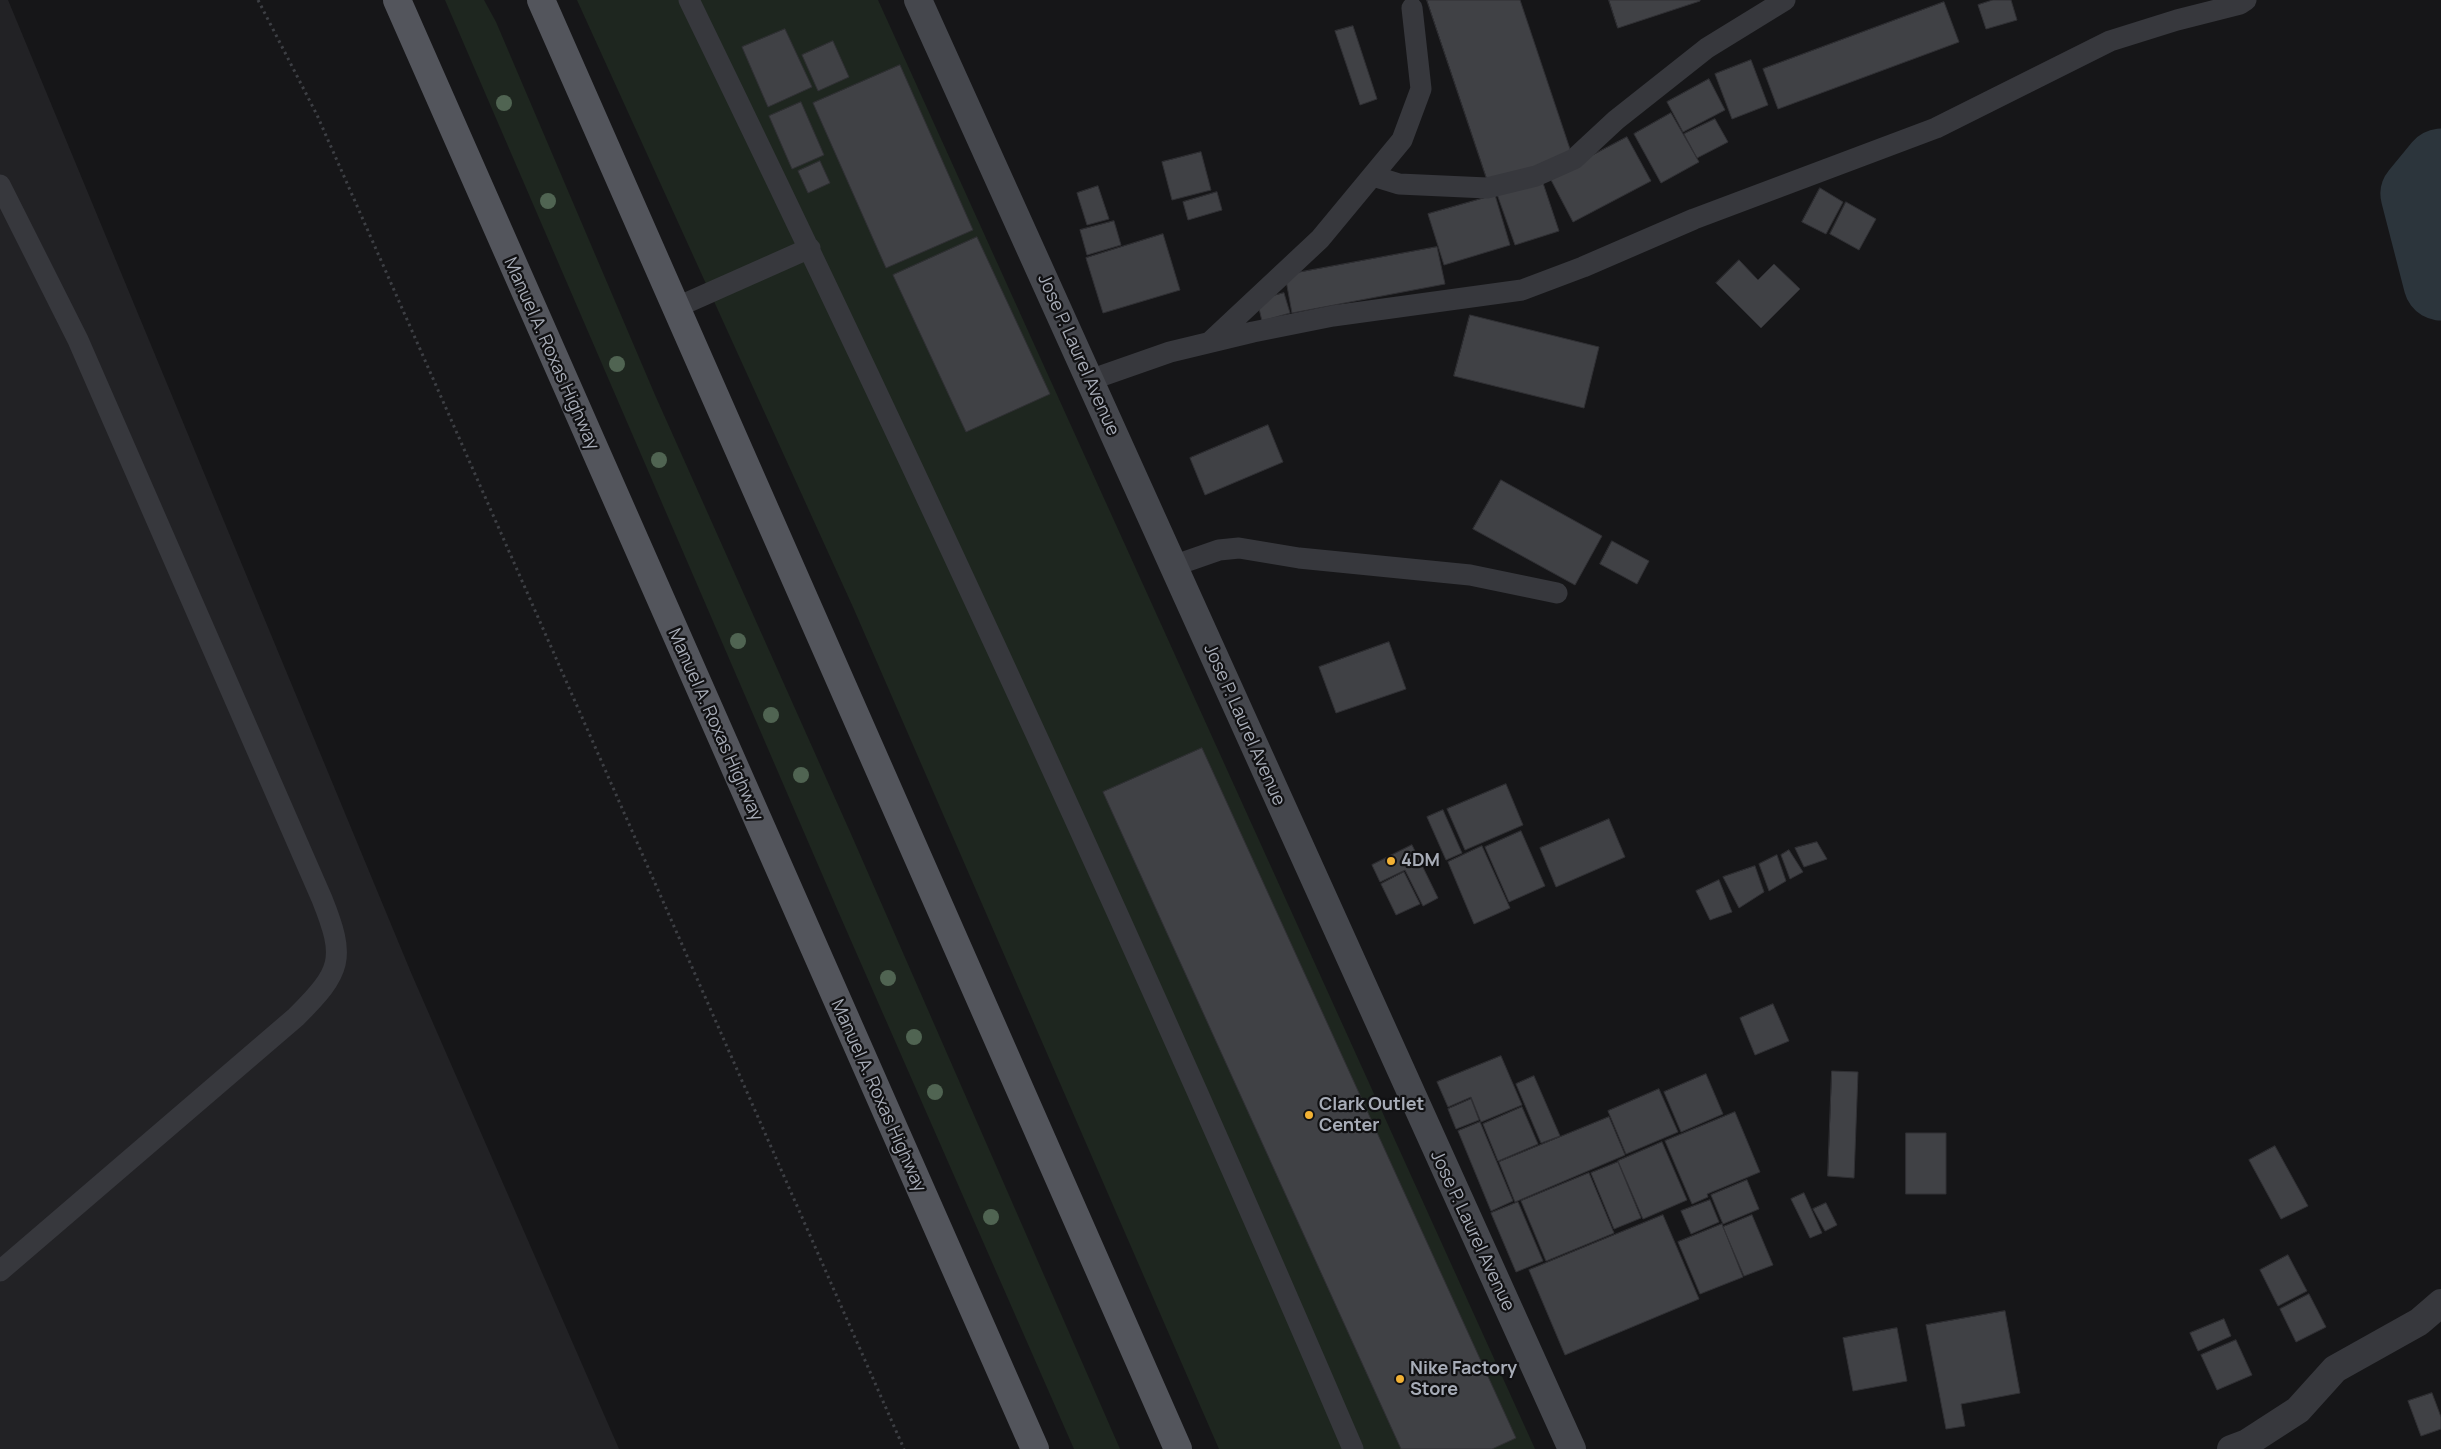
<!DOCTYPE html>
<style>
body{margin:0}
canvas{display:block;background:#161618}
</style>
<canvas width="2441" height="1449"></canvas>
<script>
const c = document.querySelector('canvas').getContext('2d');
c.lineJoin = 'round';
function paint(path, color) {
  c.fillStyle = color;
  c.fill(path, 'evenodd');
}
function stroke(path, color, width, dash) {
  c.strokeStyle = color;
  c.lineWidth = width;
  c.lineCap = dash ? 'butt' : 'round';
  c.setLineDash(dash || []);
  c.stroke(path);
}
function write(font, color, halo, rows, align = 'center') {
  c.font = font + ' Manrope,sans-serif';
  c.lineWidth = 4.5;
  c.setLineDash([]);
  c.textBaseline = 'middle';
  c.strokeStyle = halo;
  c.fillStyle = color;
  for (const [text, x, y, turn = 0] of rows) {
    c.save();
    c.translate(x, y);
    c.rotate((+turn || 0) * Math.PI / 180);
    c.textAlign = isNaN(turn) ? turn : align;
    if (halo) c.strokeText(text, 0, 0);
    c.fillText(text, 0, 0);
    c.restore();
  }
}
const built = new Path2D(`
 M 0,0 L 8,0 L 412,975 L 619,1449 L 0,1449 Z`);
const green = new Path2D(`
 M 445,0 L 484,0 L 496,22 L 655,395 L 851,834 L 1120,1449 L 1074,1449 L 838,911 Z
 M 577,0 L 878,0 L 1535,1449 L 1219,1449 L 853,607 Z`);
const river = new Path2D(`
 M 2441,166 L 2418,194 L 2441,283`);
const building = new Path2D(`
 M 1427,0 L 1520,0 L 1572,155 L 1488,182 Z
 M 1609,0 L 1700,0 L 1700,1 L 1618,28 Z
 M 1993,0 L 2011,0 L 2017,20 L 1986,29 L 1978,5 Z
 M 1944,2 L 1959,42 L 1778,109 L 1763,69 Z
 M 1353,26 L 1377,99 L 1360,105 L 1335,31 Z
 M 785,29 L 812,87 L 768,107 L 742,47 Z
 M 833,41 L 849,77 L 818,91 L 802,55 Z
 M 1751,60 L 1768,105 L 1732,119 L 1715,74 Z
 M 900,65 L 973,230 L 886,268 L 813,103 Z
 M 1709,79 L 1725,110 L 1683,132 L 1667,102 Z
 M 801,102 L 824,155 L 792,169 L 769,116 Z
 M 1671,113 L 1699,162 L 1661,183 L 1634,134 Z
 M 1715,119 L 1728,142 L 1697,158 L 1684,134 Z
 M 1627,137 L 1651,181 L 1573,222 L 1550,178 Z
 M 1201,152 L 1211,190 L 1172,200 L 1162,162 Z
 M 820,161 L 830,183 L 808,193 L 798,171 Z
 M 1542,180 L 1559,231 L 1515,245 L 1497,194 Z
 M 1098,186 L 1109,219 L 1087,225 L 1077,193 Z
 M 1820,188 L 1843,202 L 1826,234 L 1802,222 Z
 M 1217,192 L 1222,210 L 1188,220 L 1183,202 Z
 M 1495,195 L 1510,245 L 1444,265 L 1428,214 Z
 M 1846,202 L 1876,219 L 1859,250 L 1830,234 Z
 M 1114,221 L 1121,245 L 1087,255 L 1080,230 Z
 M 1163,234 L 1180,290 L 1103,313 L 1086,258 Z
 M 977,237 L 1050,394 L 966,432 L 893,275 Z
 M 1437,247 L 1445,284 L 1292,313 L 1285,275 Z
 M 1739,260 L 1758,280 L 1774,264 L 1800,289 L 1761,328 L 1716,283 Z
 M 1284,293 L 1290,313 L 1262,321 L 1257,300 Z
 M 1470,315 L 1599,347 L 1584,408 L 1454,376 Z
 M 1268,425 L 1283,462 L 1205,495 L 1190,458 Z
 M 1501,480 L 1602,536 L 1575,585 L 1473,529 Z
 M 1612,541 L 1649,561 L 1637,584 L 1600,564 Z
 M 1389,642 L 1406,689 L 1336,713 L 1319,667 Z
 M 1202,748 L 1516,1438 L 1492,1449 L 1401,1449 L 1103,792 Z
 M 1506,784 L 1523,825 L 1465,850 L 1447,809 Z
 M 1443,810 L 1462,853 L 1446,860 L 1427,817 Z
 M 1609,819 L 1625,857 L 1556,887 L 1540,848 Z
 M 1521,831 L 1545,886 L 1509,902 L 1485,847 Z
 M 1817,842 L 1827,859 L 1804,867 L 1795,848 Z
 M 1412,845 L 1438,898 L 1423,906 L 1405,870 L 1380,882 L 1372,865 Z
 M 1482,846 L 1510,908 L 1474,924 L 1448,862 Z
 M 1789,850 L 1803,872 L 1790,879 L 1781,855 Z
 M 1777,855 L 1786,881 L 1769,891 L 1759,864 Z
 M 1755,866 L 1764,892 L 1739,908 L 1723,877 Z
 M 1404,872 L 1420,904 L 1396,915 L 1381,884 Z
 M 1719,880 L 1732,912 L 1710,920 L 1696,891 Z
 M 1773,1004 L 1789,1041 L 1755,1055 L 1740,1018 Z
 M 1501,1056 L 1522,1105 L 1481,1122 L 1471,1097 L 1448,1107 L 1437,1082 Z
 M 1832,1071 L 1858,1072 L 1854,1178 L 1828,1176 Z
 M 1706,1074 L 1723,1114 L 1681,1132 L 1664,1092 Z
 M 1534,1076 L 1560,1136 L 1541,1143 L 1516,1084 Z
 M 1659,1089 L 1678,1132 L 1626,1154 L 1608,1111 Z
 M 1471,1099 L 1479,1120 L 1456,1129 L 1448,1109 Z
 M 1522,1107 L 1538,1144 L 1498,1161 L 1483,1124 Z
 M 1735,1112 L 1760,1172 L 1707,1194 L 1708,1197 L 1692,1204 L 1665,1141 Z
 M 1609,1117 L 1625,1155 L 1515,1202 L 1499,1162 Z
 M 1480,1122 L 1513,1201 L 1491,1211 L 1458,1131 Z
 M 1906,1133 L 1946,1133 L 1946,1194 L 1906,1194 Z
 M 1662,1142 L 1687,1200 L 1643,1219 L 1618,1161 Z
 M 2275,1146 L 2308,1206 L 2281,1219 L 2249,1160 Z
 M 1618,1162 L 1641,1218 L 1614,1229 L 1591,1173 Z
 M 1589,1173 L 1614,1233 L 1546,1261 L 1521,1201 Z
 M 1747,1180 L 1759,1209 L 1723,1224 L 1711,1195 Z
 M 1804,1193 L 1822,1233 L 1810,1238 L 1791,1199 Z
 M 1710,1200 L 1719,1222 L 1691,1234 L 1681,1211 Z
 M 1518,1202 L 1543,1261 L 1516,1272 L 1491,1213 Z
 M 1826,1203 L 1837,1225 L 1825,1231 L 1813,1209 Z
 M 1663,1215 L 1699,1299 L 1565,1355 L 1529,1270 Z
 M 1752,1215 L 1773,1265 L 1744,1276 L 1723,1227 Z
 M 1722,1224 L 1743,1277 L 1700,1294 L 1678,1242 Z
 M 2288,1255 L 2307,1291 L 2278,1306 L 2260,1270 Z
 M 2309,1294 L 2326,1327 L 2296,1342 L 2280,1309 Z
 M 2005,1311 L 2020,1393 L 1961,1404 L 1965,1426 L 1946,1429 L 1926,1325 Z
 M 2224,1319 L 2231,1336 L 2198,1351 L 2190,1333 Z
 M 1897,1328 L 1907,1381 L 1853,1391 L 1843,1338 Z
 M 2236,1340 L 2252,1375 L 2217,1390 L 2201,1355 Z
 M 2432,1393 L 2441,1417 L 2441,1429 L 2421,1436 L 2408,1401 Z`);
const path = new Path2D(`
 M 258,0 L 317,115 L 904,1449`);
const lane = new Path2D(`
 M 689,0 C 921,477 1144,961 1353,1449
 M 1373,176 L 1399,184 L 1487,188 L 1536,176 L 1574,159 L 1616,120 L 1707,48 L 1785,0
 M 0,185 L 78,340 L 322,899 C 346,959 342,971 296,1017 L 0,1271
 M 675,308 L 810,248
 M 1210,342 L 1320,239 L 1402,140 L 1421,89 L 1412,8
 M 1090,380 L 1170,352 L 1253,332 L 1333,316 L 1522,290 L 1583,267 L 1694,219 L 1936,128 L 2110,41 L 2177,20 L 2240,4 L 2246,0
 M 1173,566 L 1219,550 L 1239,548 L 1299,558 L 1470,575 L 1557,593`);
const street = new Path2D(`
 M 2231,1449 L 2247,1443 L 2298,1410 L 2335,1369 L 2419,1322 L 2441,1303`);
const secondary = new Path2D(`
 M 918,0 L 1572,1449`);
const primary = new Path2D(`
 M 397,0 L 1035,1449
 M 541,0 L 1178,1449`);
const trees = [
 [504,103],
 [548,201],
 [617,364],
 [659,460],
 [738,641],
 [771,715],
 [801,775],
 [888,978],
 [914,1037],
 [935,1092],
 [991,1217]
];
const markers = [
 [1391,861,5,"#f2b134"],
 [1309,1115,5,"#f2b134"],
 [1400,1379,5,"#f2b134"]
];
const streetNames = [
 ["Manuel A. Roxas Highway",551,354,66],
 ["Jose P. Laurel Avenue",1078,355,66],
 ["Manuel A. Roxas Highway",715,725,66],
 ["Jose P. Laurel Avenue",1244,725,66],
 ["Manuel A. Roxas Highway",878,1096,66],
 ["Jose P. Laurel Avenue",1472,1231,65]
];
const poiNames = [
 ["4DM",1401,861],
 ["Clark Outlet",1319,1105],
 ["Center",1319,1126],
 ["Nike Factory",1410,1369],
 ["Store",1410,1390]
];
paint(built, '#222225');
paint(green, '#1e261f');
stroke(river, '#2c353c', 75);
paint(building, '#404145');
stroke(building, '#303034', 1);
stroke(path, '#3d3f44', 3, [2.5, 4]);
stroke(lane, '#37383d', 21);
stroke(street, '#37383d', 28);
stroke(secondary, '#45474d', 28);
stroke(primary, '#53555c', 28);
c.fillStyle = '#506452';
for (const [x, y] of trees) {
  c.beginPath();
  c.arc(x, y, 8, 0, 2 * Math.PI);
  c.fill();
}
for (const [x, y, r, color] of markers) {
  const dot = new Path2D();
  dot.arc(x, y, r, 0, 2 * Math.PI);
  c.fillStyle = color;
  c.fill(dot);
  stroke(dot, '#111113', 2);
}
write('18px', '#a8adb8', '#111113', streetNames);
write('bold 18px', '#a8adb8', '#111113', poiNames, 'left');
</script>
